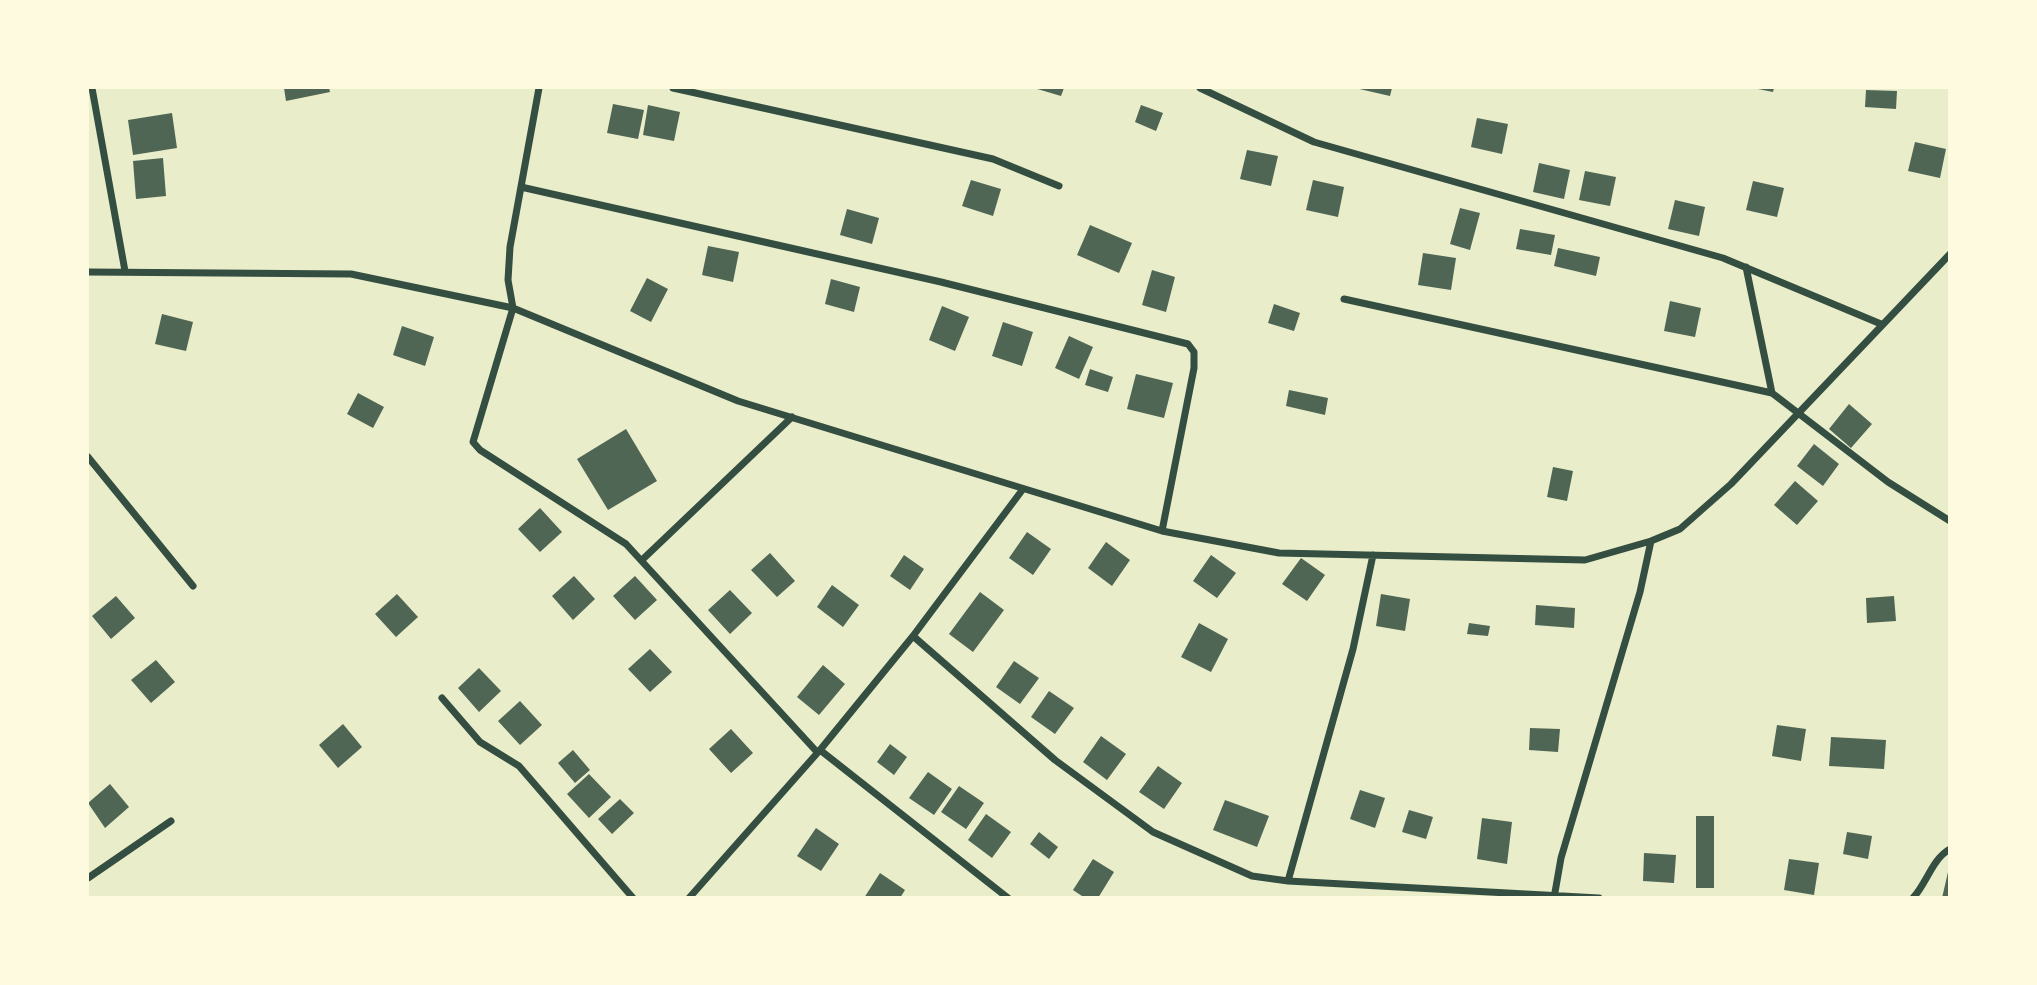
<!DOCTYPE html>
<style>
body{margin:0}
#map{position:relative;width:2037px;height:985px;overflow:hidden;background:#e9edc9;font-family:"PT Sans",sans-serif}
canvas{display:block}
.frame{position:absolute;inset:0;border:89px solid #fefae0;pointer-events:none}
</style>
<div id="map">
<canvas width="2037" height="985"></canvas>
<div class="frame"></div>
</div>
<script>
const c = document.querySelector('canvas').getContext('2d');
c.lineJoin = 'round';
function paint(path, color) {
  c.fillStyle = color;
  c.fill(path, 'evenodd');
}
function stroke(path, color, width, dash) {
  c.strokeStyle = color;
  c.lineWidth = width;
  c.lineCap = dash ? 'butt' : 'round';
  c.setLineDash(dash || []);
  c.stroke(path);
}
const building = new Path2D(`
 M 284,88 L 329,88 L 330,92 L 286,101 Z
 M 1034,88 L 1064,88 L 1061,96 Z
 M 1355,88 L 1392,88 L 1390,96 Z
 M 1753,88 L 1774,88 L 1773,92 Z
 M 1866,90 L 1897,91 L 1896,109 L 1865,107 Z
 M 613,104 L 644,110 L 638,139 L 607,133 Z
 M 648,105 L 680,112 L 674,141 L 643,135 Z
 M 1141,105 L 1163,113 L 1156,131 L 1135,122 Z
 M 172,113 L 177,148 L 133,155 L 128,120 Z
 M 1477,118 L 1508,124 L 1502,154 L 1471,147 Z
 M 1915,142 L 1946,149 L 1940,178 L 1908,171 Z
 M 1247,150 L 1278,156 L 1271,186 L 1240,179 Z
 M 163,158 L 166,196 L 136,199 L 133,161 Z
 M 1539,163 L 1570,170 L 1564,199 L 1533,192 Z
 M 1585,171 L 1616,177 L 1610,206 L 1579,200 Z
 M 971,180 L 1001,189 L 993,216 L 962,206 Z
 M 1313,180 L 1344,187 L 1338,217 L 1306,210 Z
 M 1753,181 L 1784,188 L 1777,217 L 1746,210 Z
 M 1675,200 L 1705,207 L 1699,236 L 1668,229 Z
 M 1460,208 L 1480,213 L 1470,250 L 1450,244 Z
 M 847,209 L 879,218 L 872,244 L 840,235 Z
 M 1090,225 L 1132,243 L 1119,273 L 1077,255 Z
 M 1520,229 L 1555,235 L 1551,255 L 1516,249 Z
 M 708,246 L 739,252 L 733,282 L 702,275 Z
 M 1558,248 L 1600,257 L 1596,276 L 1554,266 Z
 M 1423,253 L 1456,258 L 1451,290 L 1418,285 Z
 M 1152,270 L 1175,277 L 1166,312 L 1142,305 Z
 M 647,278 L 668,289 L 651,322 L 630,311 Z
 M 831,279 L 860,287 L 854,312 L 825,304 Z
 M 1670,301 L 1701,308 L 1695,337 L 1664,331 Z
 M 1274,304 L 1300,313 L 1294,331 L 1268,323 Z
 M 942,306 L 969,317 L 955,351 L 929,340 Z
 M 162,314 L 193,322 L 186,351 L 155,344 Z
 M 1003,322 L 1033,332 L 1022,366 L 992,356 Z
 M 402,326 L 434,337 L 425,366 L 393,355 Z
 M 1069,336 L 1093,347 L 1079,379 L 1055,368 Z
 M 1090,369 L 1113,377 L 1108,392 L 1085,385 Z
 M 1136,374 L 1173,383 L 1164,418 L 1127,409 Z
 M 1289,390 L 1328,398 L 1325,415 L 1286,406 Z
 M 358,393 L 384,407 L 373,428 L 347,414 Z
 M 1849,404 L 1872,424 L 1851,448 L 1829,429 Z
 M 626,429 L 657,481 L 608,510 L 577,459 Z
 M 1814,444 L 1839,464 L 1823,486 L 1797,466 Z
 M 1553,467 L 1573,471 L 1567,501 L 1547,497 Z
 M 1795,481 L 1818,501 L 1797,525 L 1774,505 Z
 M 540,508 L 562,532 L 540,552 L 518,529 Z
 M 1027,532 L 1051,549 L 1033,575 L 1009,558 Z
 M 1106,542 L 1130,560 L 1112,586 L 1088,568 Z
 M 770,553 L 795,581 L 777,597 L 751,570 Z
 M 904,555 L 924,569 L 910,590 L 890,576 Z
 M 1211,555 L 1236,573 L 1217,598 L 1193,581 Z
 M 1301,558 L 1325,575 L 1307,601 L 1282,584 Z
 M 574,576 L 595,599 L 573,620 L 552,596 Z
 M 635,576 L 657,600 L 635,620 L 613,596 Z
 M 832,585 L 859,605 L 843,627 L 817,607 Z
 M 730,590 L 752,613 L 730,634 L 708,610 Z
 M 980,592 L 1004,610 L 973,652 L 949,634 Z
 M 397,594 L 418,617 L 396,637 L 375,614 Z
 M 1381,594 L 1410,599 L 1405,631 L 1376,626 Z
 M 116,596 L 135,618 L 111,639 L 92,616 Z
 M 1894,596 L 1896,621 L 1867,623 L 1866,598 Z
 M 1536,605 L 1575,608 L 1574,628 L 1535,625 Z
 M 1199,623 L 1228,639 L 1211,672 L 1181,657 Z
 M 1469,623 L 1490,626 L 1488,636 L 1467,634 Z
 M 650,649 L 672,672 L 650,692 L 628,669 Z
 M 156,660 L 175,682 L 151,703 L 131,680 Z
 M 1014,661 L 1039,678 L 1020,704 L 996,687 Z
 M 823,665 L 845,684 L 819,715 L 797,697 Z
 M 479,668 L 501,691 L 479,712 L 458,688 Z
 M 1049,691 L 1074,708 L 1055,734 L 1031,717 Z
 M 520,701 L 542,725 L 520,745 L 498,721 Z
 M 343,724 L 362,747 L 338,768 L 319,745 Z
 M 1777,725 L 1806,729 L 1801,761 L 1772,756 Z
 M 1530,728 L 1560,729 L 1558,752 L 1529,750 Z
 M 731,729 L 753,753 L 731,773 L 709,749 Z
 M 1101,736 L 1126,754 L 1107,780 L 1083,762 Z
 M 1831,737 L 1886,740 L 1884,769 L 1829,766 Z
 M 890,744 L 907,757 L 894,775 L 877,762 Z
 M 573,750 L 590,770 L 575,783 L 558,763 Z
 M 1158,766 L 1182,783 L 1164,809 L 1139,792 Z
 M 928,772 L 952,789 L 934,815 L 909,798 Z
 M 589,774 L 611,797 L 589,818 L 567,794 Z
 M 110,784 L 129,807 L 105,828 L 88,803 Z
 M 959,786 L 984,803 L 966,829 L 941,812 Z
 M 1360,790 L 1385,798 L 1375,828 L 1350,819 Z
 M 620,799 L 634,813 L 612,834 L 598,819 Z
 M 1225,800 L 1269,816 L 1257,847 L 1213,830 Z
 M 1409,810 L 1433,817 L 1426,839 L 1402,832 Z
 M 986,814 L 1011,832 L 992,858 L 968,840 Z
 M 1696,816 L 1714,816 L 1714,888 L 1696,888 Z
 M 1482,818 L 1512,822 L 1507,864 L 1477,859 Z
 M 816,828 L 839,844 L 821,871 L 797,856 Z
 M 1039,832 L 1058,847 L 1049,859 L 1030,844 Z
 M 1847,832 L 1872,836 L 1868,859 L 1843,854 Z
 M 1644,853 L 1676,855 L 1674,883 L 1643,881 Z
 M 1093,859 L 1114,872 L 1098,898 L 1085,898 L 1073,890 Z
 M 1789,859 L 1819,863 L 1814,895 L 1784,890 Z
 M 1948,872 L 1950,898 L 1942,898 Z
 M 880,873 L 905,890 L 900,898 L 864,898 Z`);
const minor = new Path2D(`
 M 92,88 L 125,271
 M 539,88 L 510,247 L 508,280 L 513,308 L 473,442 L 480,450 L 626,544 L 817,752
 M 673,88 L 993,159 L 1059,186
 M 1200,88 L 1314,142 L 1723,258 L 1881,324
 M 521,187 L 941,282 L 1188,344 L 1194,352 L 1194,368 L 1162,531
 M 1746,267 L 1772,393
 M 88,272 L 351,274 L 513,308 L 738,401 L 1162,531 L 1279,553 L 1585,560 L 1651,541 L 1680,529 L 1731,484 L 1950,254
 M 1344,299 L 1772,393 L 1888,482 L 1950,521
 M 88,457 L 193,586
 M 642,560 L 792,417
 M 913,636 L 1055,760 L 1153,832 L 1252,876 L 1288,881 L 1599,898
 M 442,698 L 480,742 L 519,766 L 633,898
 M 820,750 L 1008,898
 M 88,878 L 171,821
 M 1288,881 L 1353,649 L 1373,555
 M 689,898 L 820,750 L 913,636 L 1023,489
 M 1554,898 L 1561,858 L 1640,592 L 1651,541
 M 1913,898 C 1927,883 1932,859 1950,849`);
paint(building, '#4f6655');
stroke(minor, '#344e41', 7);
</script>
